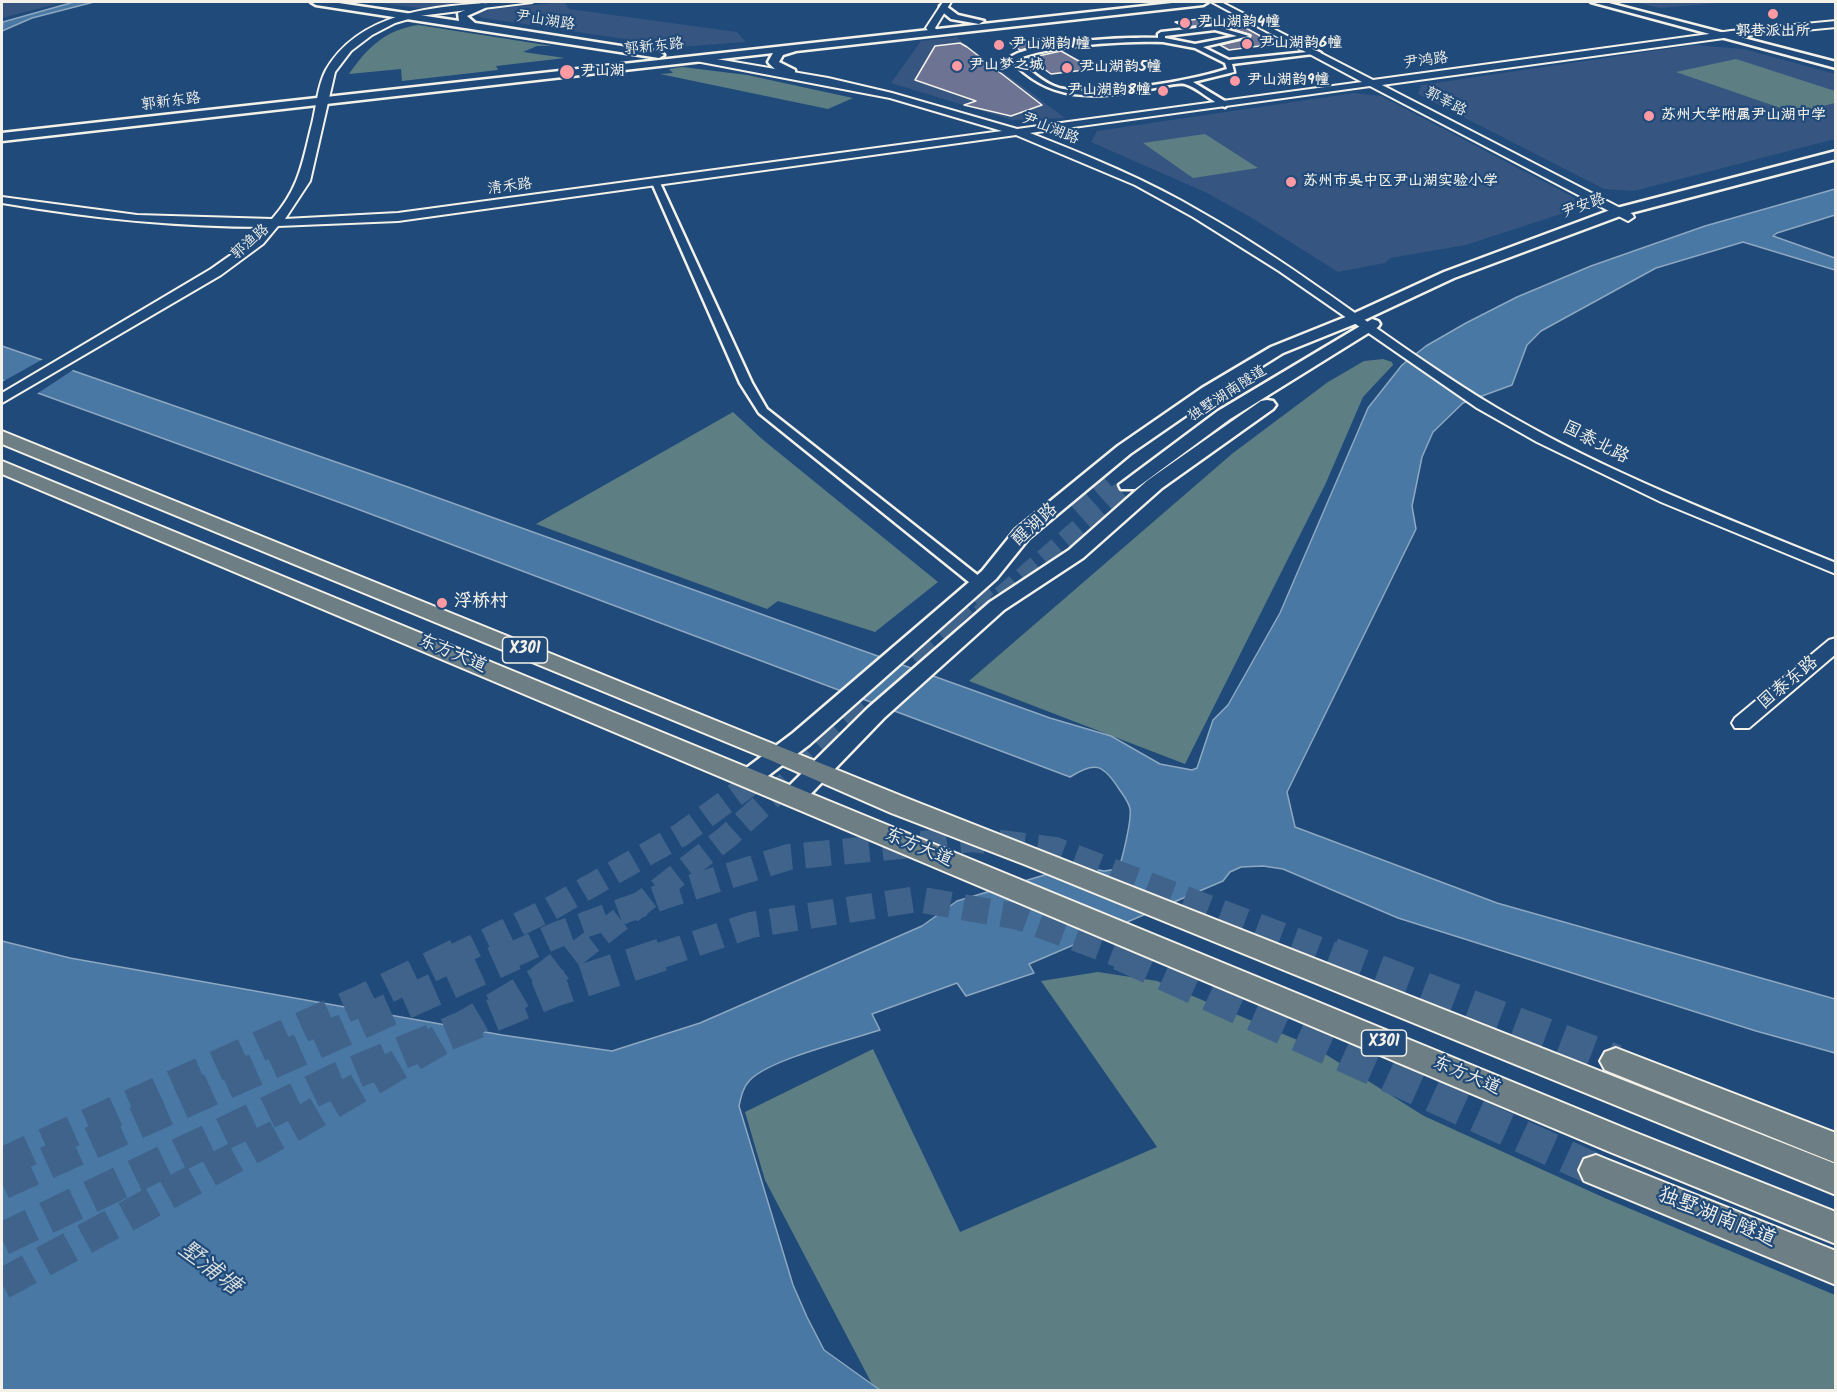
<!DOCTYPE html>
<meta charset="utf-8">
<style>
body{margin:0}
#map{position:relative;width:1837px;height:1392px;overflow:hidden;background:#1f4a7a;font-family:Kalam,sans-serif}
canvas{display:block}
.frame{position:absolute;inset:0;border:3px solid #f4f1e8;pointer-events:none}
</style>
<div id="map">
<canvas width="1837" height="1392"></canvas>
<div class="frame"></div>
</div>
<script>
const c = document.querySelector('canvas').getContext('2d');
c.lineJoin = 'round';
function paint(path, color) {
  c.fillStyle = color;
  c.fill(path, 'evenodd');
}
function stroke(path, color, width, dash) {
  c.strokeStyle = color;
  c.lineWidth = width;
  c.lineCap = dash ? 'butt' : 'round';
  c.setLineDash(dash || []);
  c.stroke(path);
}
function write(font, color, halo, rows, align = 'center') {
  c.font = font + ' Kalam,"LXGW WenKai TC",sans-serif';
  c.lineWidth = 4.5;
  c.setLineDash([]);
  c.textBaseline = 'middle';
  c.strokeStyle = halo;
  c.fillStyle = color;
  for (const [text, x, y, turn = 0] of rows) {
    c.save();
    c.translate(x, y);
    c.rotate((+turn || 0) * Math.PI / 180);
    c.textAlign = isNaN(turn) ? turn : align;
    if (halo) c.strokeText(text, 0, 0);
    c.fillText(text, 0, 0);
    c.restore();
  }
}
const built = new Path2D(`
 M 2,2 L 64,2 L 2,18 Z
 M 372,2 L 487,2 L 418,8 Z
 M 565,2 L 569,9 L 737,32 L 746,42 L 679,47 L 483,18 L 477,15 L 492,9 Z
 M 1634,2 L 1730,2 L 1660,8 Z
 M 956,37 L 1065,118 L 1012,120 L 891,83 L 921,41 Z
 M 1694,45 L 1744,49 L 1835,74 L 1835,139 L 1634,191 L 1604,189 L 1418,94 L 1421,85 Z
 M 1354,93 L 1381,96 L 1575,198 L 1573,210 L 1466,245 L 1390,258 L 1385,263 L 1338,272 L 1252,218 L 1207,193 L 1091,142 L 1097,131 Z`);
const green = new Path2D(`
 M 418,25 L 552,46 L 537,46 L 523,52 L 565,58 L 496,66 L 498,70 L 402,81 L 401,69 L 349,74 C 367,48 385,30 418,25 Z
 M 1736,59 L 1835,91 L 1835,103 L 1795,113 L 1676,72 Z
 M 682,67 L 747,75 L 853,98 L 828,109 L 660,74 L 673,73 L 669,69 Z
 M 1205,134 L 1258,168 L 1193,178 L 1143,143 Z
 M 1383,359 L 1392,362 L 1393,365 L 1363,397 L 1325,485 L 1185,764 L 969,681 L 1233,453 L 1328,382 L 1364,361 Z
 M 733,412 L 762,439 L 938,582 L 875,632 L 778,601 L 767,609 L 536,524 Z
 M 1098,972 L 1157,981 L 1314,1047 L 1424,1116 L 1607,1199 L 1835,1295 L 1835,1390 L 880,1390 L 872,1384 L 765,1180 L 745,1112 L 873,1049 L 960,1232 L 1157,1147 L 1041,981 Z`);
const water = new Path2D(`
 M 74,2 L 94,2 L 32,18 L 2,31 L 3,22 Z
 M 1835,189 L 1835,215 L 1777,233 L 1773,236 L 1835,258 L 1835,270 L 1743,242 L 1656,268 L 1541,331 L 1527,345 L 1512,385 L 1463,403 L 1433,432 L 1422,457 L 1412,506 L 1416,529 L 1287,792 L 1295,827 L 1497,903 L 1835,999 L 1835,1053 L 1756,1031 L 1398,918 L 1283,869 L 1263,866 L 1241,867 L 1230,872 L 1223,881 L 1029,964 L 1034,973 L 966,996 L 957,983 L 872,1014 L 880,1030 C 850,1040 770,1059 750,1080 C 743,1087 741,1097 739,1106 L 793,1285 L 807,1317 L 824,1350 L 880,1390 L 2,1390 L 2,941 L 70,958 L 502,1035 L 612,1051 L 700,1023 L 922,926 L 957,901 L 1075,866 L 1104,871 L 1118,869 C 1122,862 1132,818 1130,809 C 1129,802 1123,795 1119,789 C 1103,764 1095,761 1070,777 L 352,507 L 2,380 L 2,346 L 405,486 L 1050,718 L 1111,736 L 1160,764 L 1192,770 L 1197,768 L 1213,720 L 1228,705 L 1280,613 L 1368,408 L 1402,365 L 1426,346 L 1466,323 L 1517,297 L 1591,266 L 1705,226 Z`);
const pier = new Path2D(`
 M 45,358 L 76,368 L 35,395 L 2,382 Z`);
const building = new Path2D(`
 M 1207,18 L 1219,24 L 1235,22 L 1275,44 L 1229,50 L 1220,45 L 1250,38 L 1251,35 L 1216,24 L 1185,27 L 1175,22 Z
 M 1040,39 L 1048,44 L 1020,50 L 1010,43 Z
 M 960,43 L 967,47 L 1042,105 L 1011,116 L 964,105 L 976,101 L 915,80 L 935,46 Z
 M 1061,51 L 1093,69 L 1051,74 L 1029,58 Z`);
const secondaryTunnelFar2 = new Path2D(`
 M 1075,510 L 1108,482
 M 980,614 L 1128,485
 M 952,618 L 990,585`);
const secondaryTunnelFar1 = new Path2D(`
 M 910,655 L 954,616
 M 454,956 L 550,909 L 682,834 L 769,770
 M 573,956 L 727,837 L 873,706`);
const secondaryTunnel = new Path2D(`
 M 2,1163 L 362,1000 L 457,954
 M 2,1284 L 297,1124 L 539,982 L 575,954`);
const primaryTunnelFar1 = new Path2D(`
 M 510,956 L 554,936 L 664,896 L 789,857 L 972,839 L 1055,850 L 1336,956
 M 659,956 L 751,925 L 917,899 L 1019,917 L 1123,956`);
const primaryTunnel = new Path2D(`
 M 1120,954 L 1596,1170
 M 1332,954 L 1616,1061
 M 2,1183 L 514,954
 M 2,1239 L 338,1079 L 552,991 L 664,954`);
const minor = new Path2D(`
 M 1215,26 L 1249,36 L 1203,47 L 1229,60 L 1317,51 L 1321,53 L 1232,64 L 1234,72 L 1193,82 L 1228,103 L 1225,107 C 1211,102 1199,88 1185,84 C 1176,82 1159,88 1149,89 C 1094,98 1050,104 1009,58 C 1033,41 1128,37 1158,38 L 1158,34 L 1161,32 ZM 1215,30 L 1237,36 L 1195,44 L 1165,38 L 1165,36 ZM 1163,42 L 1195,48 L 1225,63 L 1227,69 C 1190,81 1095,98 1059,88 C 1043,83 1029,70 1018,59 C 1050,45 1127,41 1163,42 Z
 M 653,181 L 660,183 L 752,383 L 767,409 L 985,581 L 987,584 L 985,587 L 975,587 L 759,413 L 740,383 L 652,183 Z`);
const tertiary = new Path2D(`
 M 503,2 L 532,2 L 419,16 L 395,23 L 372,35 L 351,51 L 335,72 L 310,181 L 285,219 L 398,213 L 1002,131 L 890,98 L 696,61 L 696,57 L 699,56 L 828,78 L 892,93 L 1017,129 L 1362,82 L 1212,2 L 1221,2 L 1373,80 L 1731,31 L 1836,21 L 1836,27 L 1731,37 L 1382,85 L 1632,214 L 1634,217 L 1628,221 L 1370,86 L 1030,133 C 1089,156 1147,180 1201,212 C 1304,270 1395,347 1497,408 C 1603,471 1721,516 1836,563 L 1836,574 L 1661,502 L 1537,442 L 1477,408 L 1279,271 L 1193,217 L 1135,185 L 1016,135 L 398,221 L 278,226 L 263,244 L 221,275 L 2,403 L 2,393 L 211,269 L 255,238 L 265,227 C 177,227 89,218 2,203 L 2,197 L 137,215 L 272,219 C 298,190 302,165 311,128 C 316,111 317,86 326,70 C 361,9 441,6 503,2 Z
 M 943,2 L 951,2 L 935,28 L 938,32 L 931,34 L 926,28 Z
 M 1836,638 L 1836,654 L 1749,728 L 1735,728 L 1732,723 L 1735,718 L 1829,640 Z`);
const secondary = new Path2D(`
 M 311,2 L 332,2 L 459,21 L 458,13 L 482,3 L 485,4 L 485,8 L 467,16 L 475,23 L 659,52 L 664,55 L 659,58 L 316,5 Z
 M 1181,2 L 1208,2 L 1203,5 L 796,51 L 783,55 L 779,62 L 795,70 L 795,74 C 784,76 774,70 768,62 L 773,53 L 2,141 L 2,133 Z
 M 1591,2 L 1605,2 L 1836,62 L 1836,68 Z
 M 940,6 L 946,6 L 958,15 L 984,21 L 979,24 L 951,19 L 940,10 Z
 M 1836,151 L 1836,159 L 1623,215 L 1454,278 L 1360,322 L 1283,353 L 1214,396 L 1130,454 L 1029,538 L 996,579 L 809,745 L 757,784 L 749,786 L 741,784 L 737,778 L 741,772 L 793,733 L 982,571 L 1015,530 L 1118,446 L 1202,388 L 1271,347 L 1348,316 L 1444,272 L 1613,209 Z
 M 1372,319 L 1378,321 L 1380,324 L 1378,327 L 1230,419 L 1135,489 L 1121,489 L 1119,485 L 1218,411 Z
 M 1267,400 L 1273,401 L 1276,405 L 1273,409 L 1162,488 L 1083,558 L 1004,610 L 884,718 L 802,803 L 793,806 L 784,803 L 781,797 L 784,791 L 868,708 L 990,602 L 1069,550 L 1148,480 L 1261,401 Z`);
const primary = new Path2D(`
 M 2,431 L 909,799 L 1836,1164 L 1836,1195 L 1026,865 L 891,813 L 770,760 L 2,444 Z
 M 2,461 L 1634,1132 L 1836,1212 L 1836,1244 L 1610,1152 L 2,474 Z
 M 1616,1048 L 1836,1133 L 1836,1163 L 1605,1070 L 1600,1061 L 1605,1052 Z
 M 1596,1155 L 1836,1251 L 1836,1285 L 1584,1181 L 1579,1170 L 1584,1159 Z`);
const markers = [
 [1773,14,6,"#ff9aa2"],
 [1185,23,6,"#ff9aa2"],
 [1247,44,6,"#ff9aa2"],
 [999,45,6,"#ff9aa2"],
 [957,66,6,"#ff9aa2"],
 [1067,68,6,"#ff9aa2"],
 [567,72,8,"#ff9aa2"],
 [1235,81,6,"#ff9aa2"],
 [1163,91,6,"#ff9aa2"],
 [1649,116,6,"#ff9aa2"],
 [1291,182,6,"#ff9aa2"],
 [442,603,6,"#ff9aa2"]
];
const farStreetnames = [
 ["尹山湖路",545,22,9],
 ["郭新东路",654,48,-6],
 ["尹鸿路",1426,62,-8],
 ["郭新东路",171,103,-7],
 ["郭莘路",1445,103,28],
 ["尹山湖路",1050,130,22],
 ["清禾路",510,188,-8],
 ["尹安路",1584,207,-20],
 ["郭渔路",251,243,-41],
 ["独墅湖南隧道",1228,395,-33]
];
const farPoinames = [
 ["尹山湖韵4幢",1197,23],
 ["郭巷派出所",1773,32,"center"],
 ["尹山湖韵6幢",1259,44],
 ["尹山湖韵1幢",1011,45],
 ["尹山梦之城",969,66],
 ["尹山湖韵5幢",1079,68],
 ["尹山湖",580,72],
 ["尹山湖韵9幢",1247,81],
 ["尹山湖韵8幢",1151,91,"right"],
 ["苏州大学附属尹山湖中学",1661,116],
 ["苏州市吴中区尹山湖实验小学",1303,182]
];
const shields = [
 [525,650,45],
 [1384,1043,45]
];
const shieldNames = [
 ["X301",525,650],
 ["X301",1384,1043]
];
const streetNames = [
 ["国泰北路",1595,444,27],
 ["醒湖路",1036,526,-43],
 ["东方大道",452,655,23],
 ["国泰东路",1789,684,-40],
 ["东方大道",918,849,23],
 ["东方大道",1466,1077,23]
];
const poiNames = [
 ["浮桥村",454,603]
];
const nearStreetnames = [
 ["独墅湖南隧道",1716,1219,22]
];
const nearWaternames = [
 ["墅浦塘",208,1270,38]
];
paint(built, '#365681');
paint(green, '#5d7f83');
paint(water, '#4978a5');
stroke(water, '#8da8c0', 1.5);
paint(pier, '#1f4a7a');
paint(building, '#6d7392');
stroke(building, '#f4f1e8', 1.5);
stroke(secondaryTunnelFar2, '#3f638a', 19, [19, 9]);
stroke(secondaryTunnelFar1, '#3f638a', 24, [24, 12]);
stroke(secondaryTunnel, '#3f638a', 31, [31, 16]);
stroke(primaryTunnelFar1, '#3f638a', 26, [26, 13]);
stroke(primaryTunnel, '#3f638a', 33, [33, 16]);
stroke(minor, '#f4f1e8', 5);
stroke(tertiary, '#f4f1e8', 4);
stroke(secondary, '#f4f1e8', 5);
stroke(primary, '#f4f1e8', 4);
paint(minor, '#1f4a7a');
paint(tertiary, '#1f4a7a');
paint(secondary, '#1f4a7a');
paint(primary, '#6d7e84');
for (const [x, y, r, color] of markers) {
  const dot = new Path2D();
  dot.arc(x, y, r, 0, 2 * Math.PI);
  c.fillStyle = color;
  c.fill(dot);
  stroke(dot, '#1f4a7a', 2);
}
write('15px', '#f4f1e8', '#1f4a7a', farStreetnames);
write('bold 15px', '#f4f1e8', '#1f4a7a', farPoinames, 'left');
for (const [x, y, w] of shields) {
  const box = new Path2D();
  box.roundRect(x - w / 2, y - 13, w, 26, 4.5);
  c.fillStyle = '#1f4a7a';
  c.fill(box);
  stroke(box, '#f4f1e8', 1.5);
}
write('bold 16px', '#f4f1e8', null, shieldNames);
write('18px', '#f4f1e8', '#1f4a7a', streetNames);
write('bold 18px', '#f4f1e8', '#1f4a7a', poiNames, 'left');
write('21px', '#f4f1e8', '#1f4a7a', nearStreetnames);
write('italic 24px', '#dadfde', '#1f4a7a', nearWaternames);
</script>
